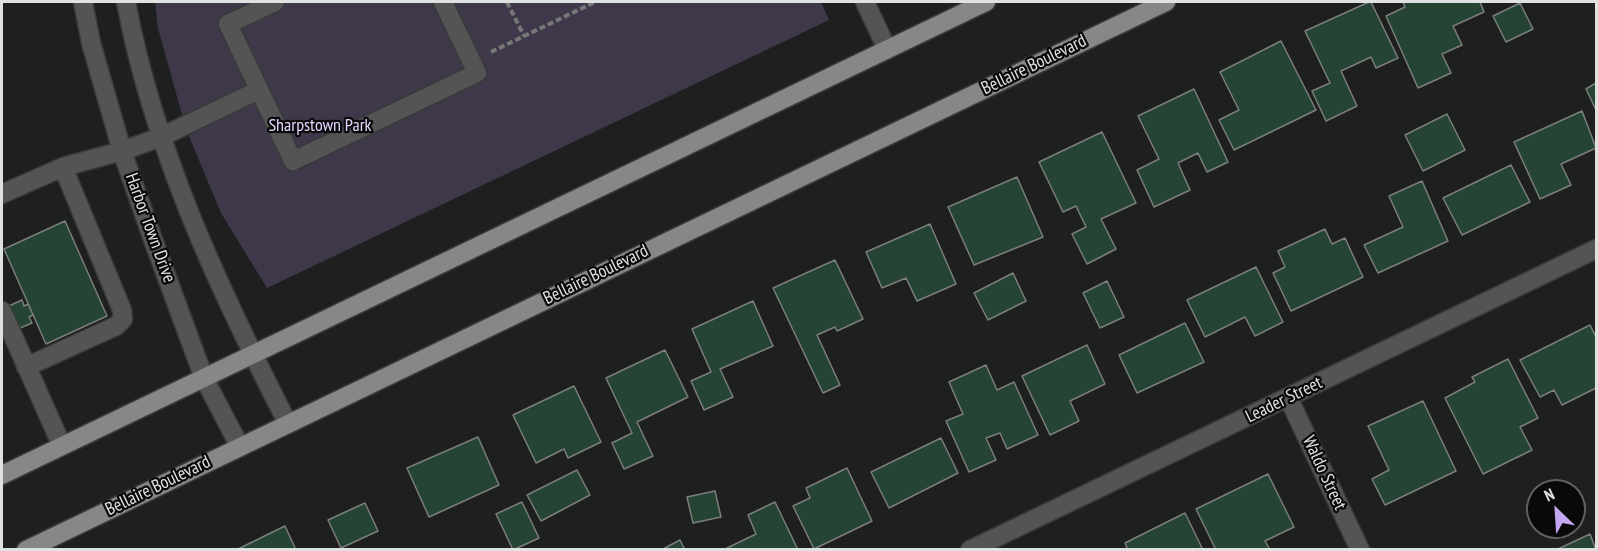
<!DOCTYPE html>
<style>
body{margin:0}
#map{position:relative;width:1598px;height:551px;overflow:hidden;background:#1e201f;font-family:"PT Sans Narrow",sans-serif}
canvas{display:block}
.frame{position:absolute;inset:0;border:3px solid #e0e2e1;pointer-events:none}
.north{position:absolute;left:1526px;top:479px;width:60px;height:60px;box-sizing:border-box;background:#090909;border:2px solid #5f605f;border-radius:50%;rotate:335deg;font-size:16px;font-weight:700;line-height:24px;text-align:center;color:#e0e2e1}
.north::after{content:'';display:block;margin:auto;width:21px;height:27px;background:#c5a7f1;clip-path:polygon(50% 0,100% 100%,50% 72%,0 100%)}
</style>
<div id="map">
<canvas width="1598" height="551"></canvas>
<div class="frame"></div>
<div class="north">N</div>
</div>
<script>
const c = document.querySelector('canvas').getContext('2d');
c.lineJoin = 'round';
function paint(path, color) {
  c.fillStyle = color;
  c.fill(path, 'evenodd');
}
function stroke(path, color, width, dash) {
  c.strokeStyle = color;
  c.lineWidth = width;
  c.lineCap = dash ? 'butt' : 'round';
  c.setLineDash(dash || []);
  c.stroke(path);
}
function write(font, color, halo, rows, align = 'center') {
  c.font = font + ' "PT Sans Narrow",sans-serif';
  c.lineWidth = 4.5;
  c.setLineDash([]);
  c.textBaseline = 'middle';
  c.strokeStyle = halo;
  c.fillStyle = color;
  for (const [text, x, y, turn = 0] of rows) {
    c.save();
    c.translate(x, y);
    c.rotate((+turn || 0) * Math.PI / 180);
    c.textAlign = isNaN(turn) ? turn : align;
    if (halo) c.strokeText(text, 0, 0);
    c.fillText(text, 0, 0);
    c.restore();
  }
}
const green = new Path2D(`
 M 155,2 L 821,2 L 829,20 L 267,288 L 221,213 L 186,129 L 158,28 Z`);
const building = new Path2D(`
 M 1369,2 L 1371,2 L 1398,58 L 1376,68 L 1371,57 L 1341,71 L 1357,106 L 1326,121 L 1312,91 L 1330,83 L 1305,31 Z
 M 1403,2 L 1480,2 L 1484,12 L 1453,26 L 1462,45 L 1442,54 L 1451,73 L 1418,88 L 1386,16 L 1405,7 Z
 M 1520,3 L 1533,29 L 1506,42 L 1493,16 Z
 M 1281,41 L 1316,110 L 1234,150 L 1219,120 L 1239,110 L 1220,72 Z
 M 1596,83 L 1596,110 L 1586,89 Z
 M 1194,89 L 1228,162 L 1207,172 L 1198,153 L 1178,163 L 1190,190 L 1154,207 L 1137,170 L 1159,159 L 1138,116 Z
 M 1582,111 L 1596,148 L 1561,164 L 1571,185 L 1540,199 L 1514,142 Z
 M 1447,114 L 1465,150 L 1423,171 L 1405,135 Z
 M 1102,132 L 1136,203 L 1101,219 L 1116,249 L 1087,264 L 1072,234 L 1086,227 L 1076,206 L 1063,212 L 1039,162 Z
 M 1511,165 L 1530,202 L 1462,235 L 1443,198 Z
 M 1017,177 L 1043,237 L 974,265 L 948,207 Z
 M 1422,181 L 1448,241 L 1378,273 L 1364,245 L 1403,227 L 1389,196 Z
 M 65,221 L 107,316 L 46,344 L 4,249 Z
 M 930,224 L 956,284 L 917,301 L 906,278 L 882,288 L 866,252 Z
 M 1325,229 L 1332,244 L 1345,238 L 1363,277 L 1291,311 L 1273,273 L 1285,267 L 1278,251 Z
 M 835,260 L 863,319 L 837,331 L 835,327 L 817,335 L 840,385 L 823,393 L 773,288 Z
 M 1256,267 L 1283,322 L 1255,336 L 1245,317 L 1205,337 L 1187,300 Z
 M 1013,273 L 1026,301 L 988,320 L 974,293 Z
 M 1107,281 L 1124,317 L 1100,328 L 1083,293 Z
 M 22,300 L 24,306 L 28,304 L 33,315 L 29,317 L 32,323 L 8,333 L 2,309 Z
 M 753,301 L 773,346 L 720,369 L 733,397 L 704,410 L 691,381 L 711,372 L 692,329 Z
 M 1185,323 L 1204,362 L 1137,393 L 1119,355 Z
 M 1590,325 L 1596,337 L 1596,388 L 1562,405 L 1554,390 L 1540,397 L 1520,360 Z
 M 1087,345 L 1105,384 L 1070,401 L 1079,421 L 1050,435 L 1022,376 Z
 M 665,350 L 688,397 L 637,422 L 653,456 L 624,469 L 612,443 L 632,433 L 606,378 Z
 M 1508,359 L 1538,418 L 1520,427 L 1532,450 L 1483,474 L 1445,398 L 1475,382 L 1472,377 Z
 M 986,365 L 997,390 L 1014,382 L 1038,435 L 1007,449 L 1000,433 L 986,438 L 996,460 L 969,472 L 946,421 L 963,414 L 949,382 Z
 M 574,386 L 601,442 L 568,458 L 564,449 L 536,463 L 513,415 Z
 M 1423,401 L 1456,471 L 1385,505 L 1372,479 L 1389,470 L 1368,426 Z
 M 478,437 L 499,485 L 429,517 L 407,468 Z
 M 941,438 L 958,473 L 889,508 L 871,472 Z
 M 847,468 L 872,521 L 814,549 L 793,506 L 810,498 L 806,488 Z
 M 577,470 L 590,495 L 541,521 L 527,495 Z
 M 1268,474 L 1294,527 L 1265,541 L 1270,550 L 1216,550 L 1196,509 Z
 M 715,491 L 721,517 L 693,523 L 687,497 Z
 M 522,502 L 539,538 L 513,550 L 496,514 Z
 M 775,502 L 798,550 L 723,550 L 756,534 L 748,515 Z
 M 365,503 L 378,531 L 341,548 L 328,520 Z
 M 1185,513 L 1203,550 L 1128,550 L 1125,543 Z
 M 285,526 L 296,550 L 236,550 Z
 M 1590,534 L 1596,550 L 1556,550 Z
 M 680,540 L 685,550 L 661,550 Z`);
const path = new Path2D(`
 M 507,2 L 524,36
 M 491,52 L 595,2`);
const minor = new Path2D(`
 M 83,2 L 91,43 L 122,151 L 152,237 L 204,378 L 240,447
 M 126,2 C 154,151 219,289 288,424
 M 275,2 L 228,24 L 293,161 L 477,73 L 443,2
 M 865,2 L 887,49
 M 2,194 L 63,167 L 122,151 L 161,137 L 259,90
 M 2,311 L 62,446
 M 26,367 L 116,326 L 123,319 L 122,310 L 63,167
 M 1288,397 L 1360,550
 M 970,550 L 1596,249`);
const major = new Path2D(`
 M 2,475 L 986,2
 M 26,550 L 1166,2`);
const streetNames = [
 ["Bellaire Boulevard",1034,65,-26],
 ["Harbor Town Drive",150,228,70],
 ["Bellaire Boulevard",596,275,-26],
 ["Leader Street",1284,400,-26],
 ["Waldo Street",1324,473,65],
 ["Bellaire Boulevard",158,486,-26]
];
const parkNames = [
 ["Sharpstown Park",320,126]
];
paint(green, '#3f384a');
paint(building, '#254433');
stroke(building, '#7b7e7c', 1.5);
stroke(minor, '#393b3a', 21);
stroke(major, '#393b3a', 21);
stroke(path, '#767877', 4, [6, 3]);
stroke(minor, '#535453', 18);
stroke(major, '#868887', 18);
write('18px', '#e0e2e1', '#090909', streetNames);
write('18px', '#e4d3ff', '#090909', parkNames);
</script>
